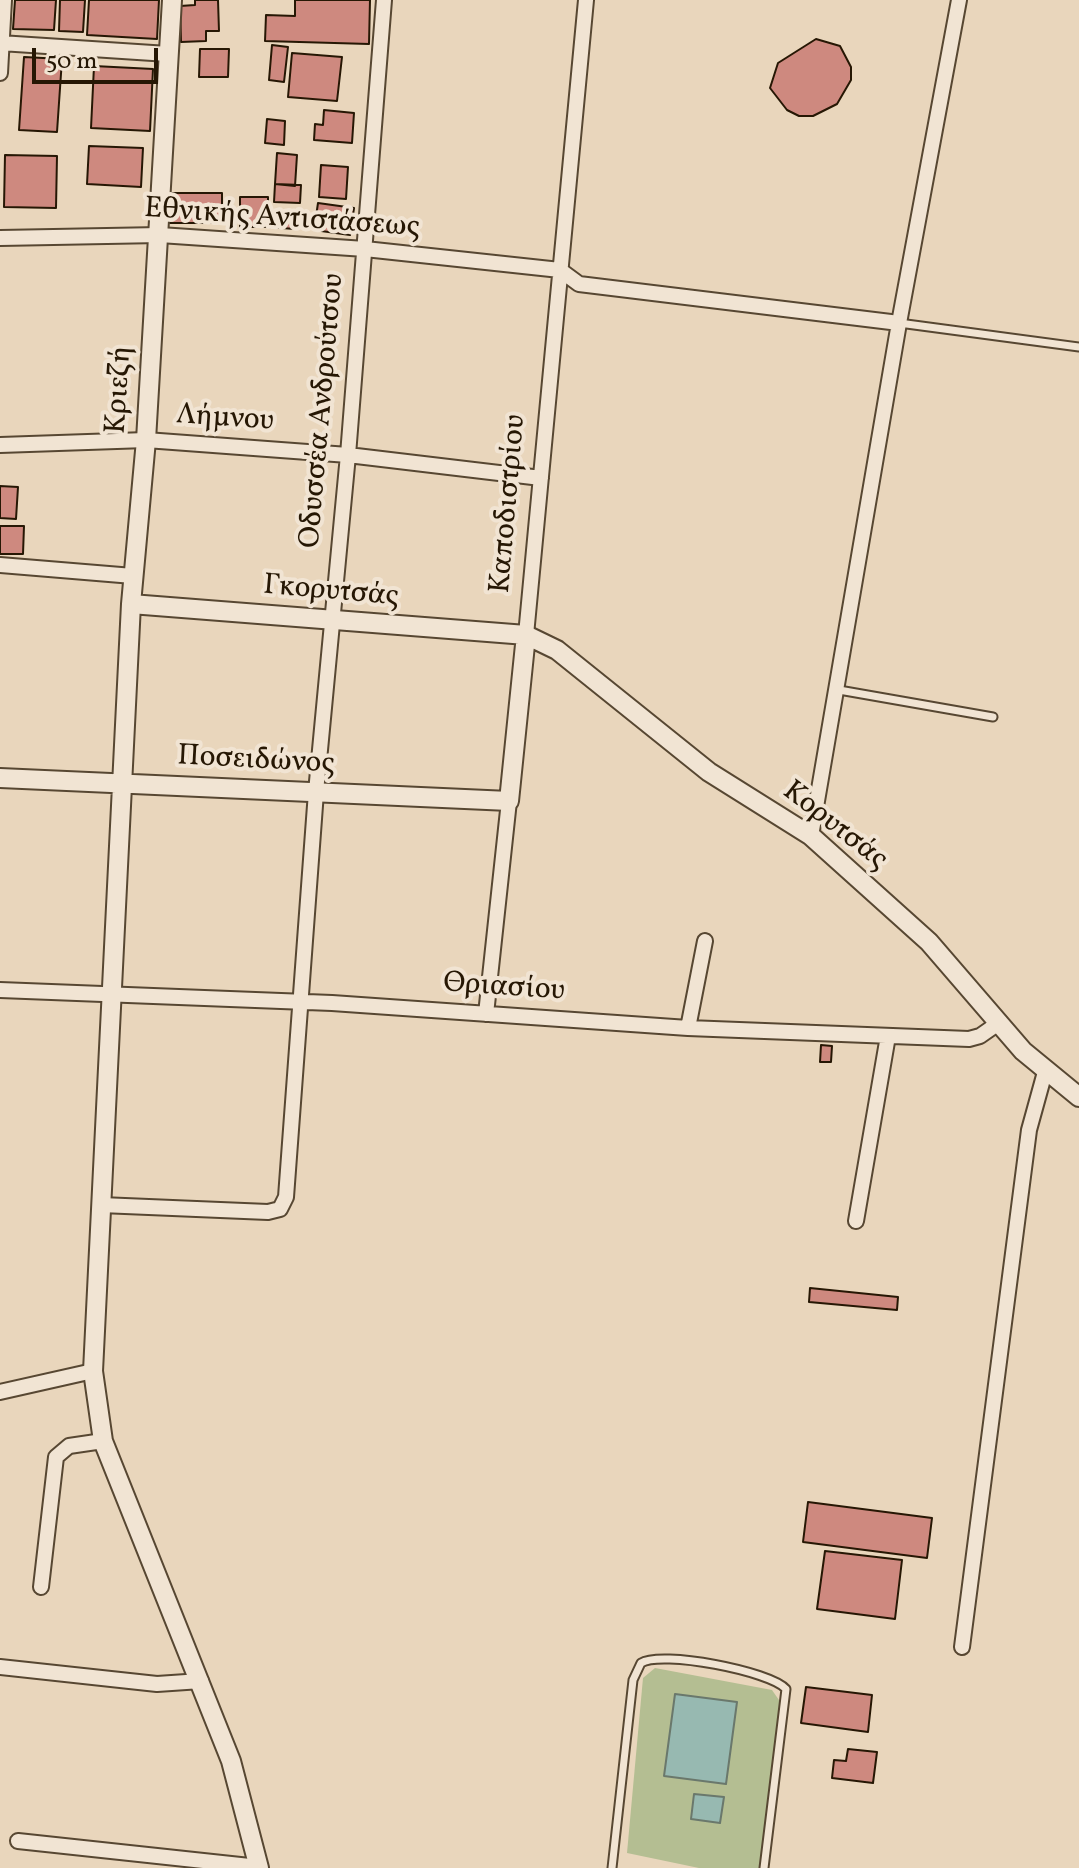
<!DOCTYPE html>
<meta charset="utf-8">
<style>
body{margin:0}
#map{position:relative;width:1079px;height:1868px;overflow:hidden;background:#e9d6bc;font-family:Vollkorn,serif}
canvas{display:block}
.scale{position:absolute;left:32px;top:48px;width:126px;height:36px;box-sizing:border-box;border:4px solid #261704;border-top:0;padding-left:10px;font-size:24px;line-height:28px;white-space:nowrap;color:#261704;-webkit-text-stroke:6px #f1e4d3;paint-order:stroke}
</style>
<div id="map">
<canvas width="1079" height="1868"></canvas>
<div class="scale">50 m</div>
</div>
<script>
const c = document.querySelector('canvas').getContext('2d');
c.lineJoin = 'round';
function paint(path, color) {
  c.fillStyle = color;
  c.fill(path, 'evenodd');
}
function stroke(path, color, width, dash) {
  c.strokeStyle = color;
  c.lineWidth = width;
  c.lineCap = dash ? 'butt' : 'round';
  c.setLineDash(dash || []);
  c.stroke(path);
}
function write(font, color, halo, rows, align = 'center') {
  c.font = font + ' Vollkorn,serif';
  c.lineWidth = 8;
  c.setLineDash([]);
  c.textBaseline = 'middle';
  c.strokeStyle = halo;
  c.fillStyle = color;
  for (const [text, x, y, turn = 0] of rows) {
    c.save();
    c.translate(x, y);
    c.rotate((+turn || 0) * Math.PI / 180);
    c.textAlign = isNaN(turn) ? turn : align;
    if (halo) c.strokeText(text, 0, 0);
    c.fillText(text, 0, 0);
    c.restore();
  }
}
const green = new Path2D(`
 M 655,1668 L 772,1690 L 781,1703 L 760,1868 L 699,1868 L 627,1853 L 643,1678 Z`);
const water = new Path2D(`
 M 675,1694 L 737,1702 L 726,1784 L 664,1776 Z
 M 694,1794 L 724,1797 L 720,1823 L 691,1819 Z`);
const building = new Path2D(`
 M 15,0 L 56,0 L 54,30 L 13,29 Z
 M 60,0 L 85,0 L 83,32 L 59,31 Z
 M 89,0 L 159,0 L 157,39 L 87,35 Z
 M 195,0 L 218,0 L 219,31 L 206,31 L 206,41 L 181,42 L 180,6 L 195,5 Z
 M 295,0 L 370,0 L 369,44 L 265,41 L 266,15 L 295,16 Z
 M 816,39 L 840,46 L 851,67 L 851,80 L 837,104 L 813,116 L 799,116 L 787,110 L 770,88 L 778,63 Z
 M 272,45 L 288,47 L 284,82 L 269,80 Z
 M 200,49 L 229,49 L 228,77 L 199,77 Z
 M 292,53 L 342,57 L 337,101 L 288,97 Z
 M 24,57 L 62,59 L 57,132 L 19,130 Z
 M 94,66 L 153,69 L 150,131 L 91,128 Z
 M 324,110 L 354,113 L 352,143 L 314,140 L 315,124 L 323,125 Z
 M 267,119 L 285,121 L 284,145 L 265,143 Z
 M 89,146 L 143,148 L 141,187 L 87,184 Z
 M 277,153 L 297,155 L 295,186 L 275,184 Z
 M 5,155 L 57,156 L 56,208 L 4,207 Z
 M 321,165 L 348,167 L 346,199 L 319,197 Z
 M 275,184 L 301,185 L 300,203 L 274,202 Z
 M 170,193 L 222,193 L 222,223 L 170,223 Z
 M 240,197 L 268,197 L 268,227 L 240,227 Z
 M 318,203 L 354,208 L 350,235 L 314,230 Z
 M 269,212 L 295,214 L 295,229 L 268,227 Z
 M 0,486 L 18,487 L 16,519 L 0,518 Z
 M 0,526 L 24,526 L 23,554 L 0,554 Z
 M 821,1045 L 832,1046 L 831,1062 L 820,1062 Z
 M 810,1288 L 898,1297 L 897,1310 L 809,1302 Z
 M 808,1502 L 932,1518 L 927,1558 L 803,1542 Z
 M 825,1551 L 902,1560 L 895,1619 L 817,1609 Z
 M 806,1687 L 872,1695 L 868,1732 L 801,1723 Z
 M 848,1749 L 877,1752 L 873,1783 L 832,1778 L 834,1760 L 846,1761 Z`);
const service = new Path2D(`
 M 899,323 L 1079,347
 M 839,690 L 993,717
 M 612,1868 L 633,1680 L 641,1663 C 661,1650 770,1671 786,1689 L 764,1868`);
const minor = new Path2D(`
 M 0,43 L 168,54
 M 0,73 L 4,0
 M 0,238 L 160,235 L 365,249 L 560,270 L 579,284 L 899,323
 M 0,445 L 146,440 L 348,455 L 541,478
 M 0,565 L 133,576
 M 526,635 L 586,0
 M 811,836 L 899,323 L 959,0
 M 0,990 L 332,1003 L 688,1028 L 969,1039 L 980,1036 L 1000,1022
 M 486,1014 L 509,801
 M 688,1028 L 705,941
 M 101,1205 L 268,1212 L 280,1209 L 286,1197 L 316,792 L 348,455 L 384,0
 M 856,1221 L 888,1036
 M 0,1392 L 93,1371
 M 41,1587 L 56,1457 L 69,1446 L 103,1441
 M 962,1647 L 1029,1130 L 1045,1072
 M 0,1667 L 157,1684 L 201,1681
 M 18,1841 L 259,1867`);
const tertiary = new Path2D(`
 M 172,0 L 146,440 L 131,604 L 93,1371 L 103,1441 L 231,1761 L 259,1868
 M 131,604 L 526,635 L 557,650 L 709,772 L 811,836 L 929,942 L 1023,1051 L 1079,1097
 M 0,778 L 509,801 L 526,635`);
const streetNames = [
 ["Εθνικής Αντιστάσεως",282,220,4],
 ["Κριεζή",121,390,-86],
 ["Οδυσσέα Ανδρούτσου",324,411,-85],
 ["Λήμνου",225,420,4],
 ["Καποδιστρίου",510,504,-85],
 ["Γκορυτσάς",331,593,5],
 ["Ποσειδώνος",256,762,3],
 ["Κορυτσάς",834,827,38],
 ["Θριασίου",504,989,4]
];
paint(green, '#b4be92');
paint(water, '#97b9b1');
stroke(water, '#6a786c', 2);
paint(building, '#ce897f');
stroke(building, '#261704', 2);
stroke(service, '#574732', 11);
stroke(minor, '#574732', 18);
stroke(tertiary, '#574732', 22);
stroke(service, '#f1e4d3', 7);
stroke(minor, '#f1e4d3', 14);
stroke(tertiary, '#f1e4d3', 18);
write('30px', '#261704', '#f1e4d3', streetNames);
</script>
